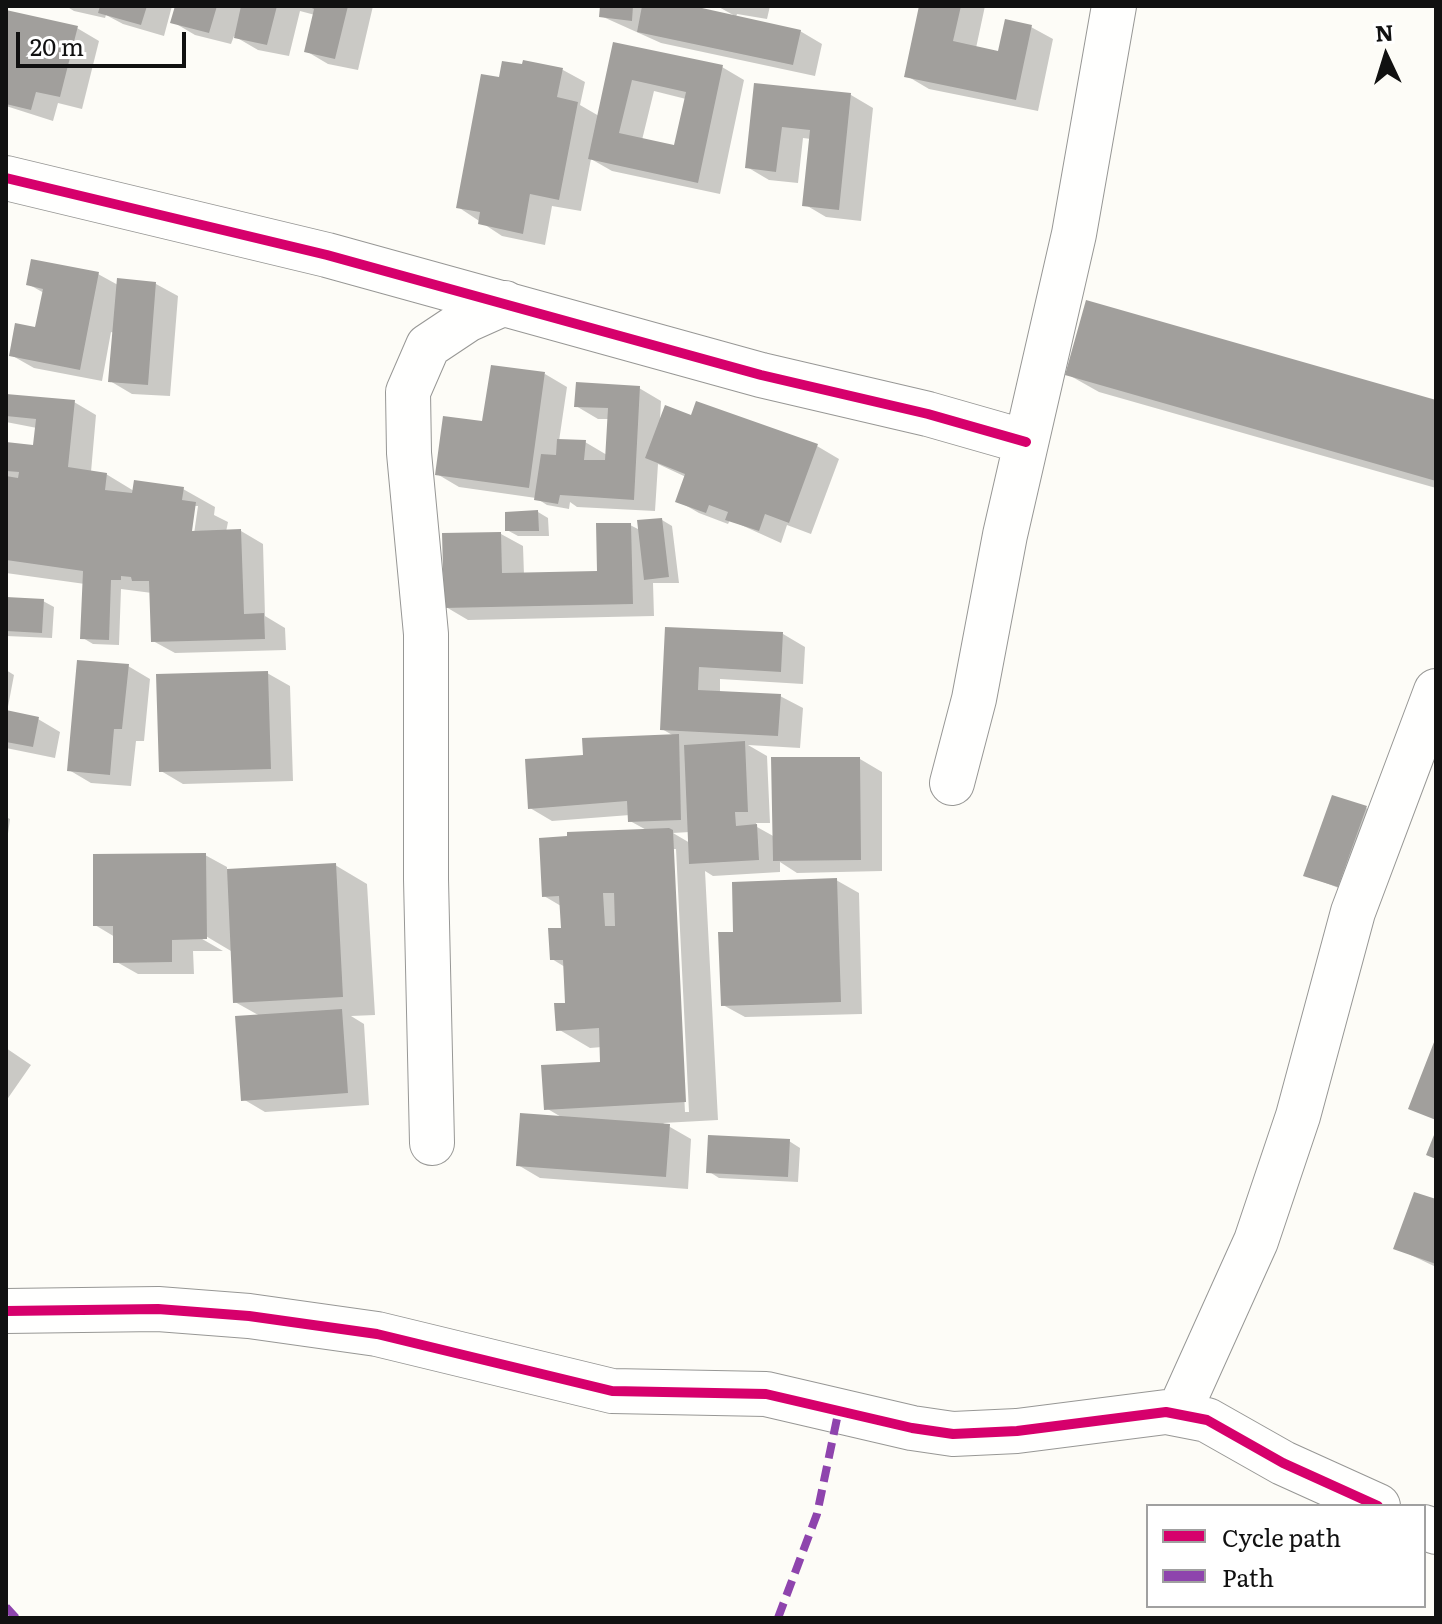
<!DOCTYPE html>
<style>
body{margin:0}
#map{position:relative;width:1442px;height:1624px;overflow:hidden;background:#fdfcf7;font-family:Literata,serif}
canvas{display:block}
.frame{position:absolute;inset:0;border:8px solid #111;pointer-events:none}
.legend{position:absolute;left:1146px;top:1504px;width:280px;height:104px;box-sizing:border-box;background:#fff;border:2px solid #a0a0a0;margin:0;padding:10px 14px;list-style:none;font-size:24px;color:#111}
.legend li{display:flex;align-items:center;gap:16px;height:40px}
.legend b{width:40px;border:2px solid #a0a0a0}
.north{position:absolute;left:1346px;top:16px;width:80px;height:80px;-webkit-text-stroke:6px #fff;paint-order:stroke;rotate:356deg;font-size:22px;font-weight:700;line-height:32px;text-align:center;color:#111}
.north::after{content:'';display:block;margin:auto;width:28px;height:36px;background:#111;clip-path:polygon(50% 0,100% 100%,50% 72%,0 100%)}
.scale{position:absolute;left:16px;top:32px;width:170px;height:36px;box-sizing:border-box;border:4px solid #111;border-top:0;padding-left:10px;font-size:24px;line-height:28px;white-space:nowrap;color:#111;-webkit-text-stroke:6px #fff;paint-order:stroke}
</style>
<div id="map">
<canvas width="1442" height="1624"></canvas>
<div class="frame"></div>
<ul class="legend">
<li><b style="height:10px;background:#d6006c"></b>Cycle path</li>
<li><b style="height:10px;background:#8e44ad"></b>Path</li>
</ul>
<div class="north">N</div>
<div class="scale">20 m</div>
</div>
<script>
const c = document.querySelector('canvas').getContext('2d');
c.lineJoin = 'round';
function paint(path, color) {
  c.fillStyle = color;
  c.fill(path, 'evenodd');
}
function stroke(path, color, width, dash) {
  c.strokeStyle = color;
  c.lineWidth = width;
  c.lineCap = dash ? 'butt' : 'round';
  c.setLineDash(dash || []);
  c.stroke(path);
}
const shadow = new Path2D(`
 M 66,6 L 172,6 L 164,36 L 123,24 L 106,15 L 105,18 L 74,11 Z
 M 177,6 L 373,6 L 358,70 L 328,64 L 306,51 L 315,15 L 300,11 L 289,56 L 258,50 L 234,36 L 231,44 L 195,35 L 173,22 Z
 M 602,6 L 684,6 L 735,16 L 717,6 L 770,6 L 767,19 L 737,14 L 736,17 L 800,31 L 822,44 L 815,76 L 661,43 L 601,16 Z
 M 921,6 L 985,6 L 976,48 L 999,53 L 1031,27 L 1053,39 L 1038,111 L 929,89 L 907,76 Z
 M 6,12 L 77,28 L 99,41 L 82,109 L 58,103 L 53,121 L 6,106 Z
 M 614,44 L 722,67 L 744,80 L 720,194 L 612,171 L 591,159 L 581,211 L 552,206 L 545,245 L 502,236 L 458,207 L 500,79 L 563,70 L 585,82 L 580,105 L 599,116 ZM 654,91 L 686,99 L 676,147 L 642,140 Z
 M 756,85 L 851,95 L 873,108 L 861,221 L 826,217 L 804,204 L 811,139 L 803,138 L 798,183 L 769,180 L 747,167 Z
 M 98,274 L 118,285 L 119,280 L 156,284 L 178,296 L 170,396 L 132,394 L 110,381 L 114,333 L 111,332 L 102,381 L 34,368 L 11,355 L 37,329 L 44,293 L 28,284 Z
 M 545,374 L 567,387 L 559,441 L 585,442 L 607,455 L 609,419 L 598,419 L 576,406 L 639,388 L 661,401 L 660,420 L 693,417 L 817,446 L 839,459 L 811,534 L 787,525 L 781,543 L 730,520 L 728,524 L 699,513 L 678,501 L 686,477 L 658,464 L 655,511 L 577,507 L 570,502 L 569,509 L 547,505 L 536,498 L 459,487 L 437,474 L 484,423 Z
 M 1067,374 L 1436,402 L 1436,488 L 1099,392 Z
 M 6,396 L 74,402 L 96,415 L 91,472 L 106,474 L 134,491 L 183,489 L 215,507 L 214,515 L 228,522 L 226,532 L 241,531 L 263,544 L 265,616 L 285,628 L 286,650 L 175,653 L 153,641 L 152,593 L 121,589 L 119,645 L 93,644 L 83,638 L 85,584 L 6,573 L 6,444 L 35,447 L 37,428 L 6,422 ZM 194,506 L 198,506 L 193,541 L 189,540 Z
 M 538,512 L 548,518 L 549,536 L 518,536 L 507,530 Z
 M 662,520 L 672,526 L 679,583 L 653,583 L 654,616 L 468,620 L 446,607 L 501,534 L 523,546 L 524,575 L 599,573 L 630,525 L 640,530 Z
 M 6,599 L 43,601 L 54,607 L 52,638 L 6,636 Z
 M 667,629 L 783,634 L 805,647 L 803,684 L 720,679 L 720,693 L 780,696 L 803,708 L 800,748 L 748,745 L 767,756 L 770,823 L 756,823 L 757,827 L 775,837 L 860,759 L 882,772 L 882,871 L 797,873 L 780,862 L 780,872 L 713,876 L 705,871 L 718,1120 L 663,1123 L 691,1139 L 688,1189 L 540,1178 L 518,1165 L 563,1118 L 546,1108 L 602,1064 L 602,1047 L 590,1048 L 558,1029 L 567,1005 L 565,967 L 552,959 L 563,930 L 561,906 L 544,896 L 652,833 L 630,821 L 630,815 L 552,821 L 530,808 L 585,757 L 674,736 L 662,729 ZM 690,832 L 690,843 L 673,833 ZM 672,849 L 676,849 L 689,1112 L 685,1112 Z
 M 128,666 L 150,679 L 144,741 L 136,741 L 131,786 L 91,783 L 69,770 Z
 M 6,670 L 14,675 L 7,712 L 38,719 L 60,732 L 55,758 L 6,748 Z
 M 267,673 L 290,686 L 293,781 L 183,784 L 161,771 Z
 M 1366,808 L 1377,814 L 1349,892 L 1305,875 Z
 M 6,817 L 10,819 L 6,848 Z
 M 205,855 L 227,867 L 227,871 L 335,865 L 367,884 L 375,1015 L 351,1016 L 364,1024 L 369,1105 L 265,1112 L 243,1099 L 260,1016 L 235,1002 L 231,951 L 199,932 L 197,936 L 223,951 L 193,951 L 194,974 L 138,974 L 115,961 L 115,937 L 95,925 Z
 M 836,880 L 859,893 L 862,1014 L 745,1017 L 723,1005 L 735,934 Z
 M 6,1048 L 31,1065 L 6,1101 Z
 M 789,1141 L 800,1148 L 798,1182 L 719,1178 L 708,1171 Z
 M 1436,1202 L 1436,1267 L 1396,1248 Z`);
const building = new Path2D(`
 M 100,6 L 147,6 L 141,25 L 98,13 Z
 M 175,6 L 217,6 L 209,33 L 170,23 Z
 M 241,6 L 277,6 L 267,45 L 234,38 Z
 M 307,6 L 348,6 L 335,59 L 304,52 L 314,9 Z
 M 600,6 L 633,6 L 632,21 L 599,17 Z
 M 642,6 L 693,6 L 801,30 L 793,65 L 637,32 Z
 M 919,6 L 961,6 L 953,41 L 998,51 L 1005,19 L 1032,25 L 1016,100 L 904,77 Z
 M 6,10 L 78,26 L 60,97 L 36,92 L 31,110 L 6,104 Z
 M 613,42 L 723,65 L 698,183 L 588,159 ZM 632,80 L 686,92 L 674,145 L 619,133 Z
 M 523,60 L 563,68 L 557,97 L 578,102 L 559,200 L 530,194 L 523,234 L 478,224 L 480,212 L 456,208 L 481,74 L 499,77 L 502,61 L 522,64 Z
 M 754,83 L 851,93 L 839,210 L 802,206 L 810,130 L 782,127 L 776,172 L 745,168 Z
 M 31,259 L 99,272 L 80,370 L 9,356 L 15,323 L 35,327 L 43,289 L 26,285 Z
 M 117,278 L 156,282 L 148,385 L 108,382 Z
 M 1086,300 L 1436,400 L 1436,481 L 1065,375 Z
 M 491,365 L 545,372 L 529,488 L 435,475 L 443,416 L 482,421 Z
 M 576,382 L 640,386 L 634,500 L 560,495 L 558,504 L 534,500 L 541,454 L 556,455 L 557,439 L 586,440 L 584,460 L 605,460 L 608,408 L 574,407 Z
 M 6,394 L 75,400 L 68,467 L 107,473 L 105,490 L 132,493 L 134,480 L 184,487 L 182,500 L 196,502 L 192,531 L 241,529 L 244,614 L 264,613 L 265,639 L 151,642 L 149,581 L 132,581 L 131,577 L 121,576 L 121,580 L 111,580 L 109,640 L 80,639 L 83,571 L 6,560 L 6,476 L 18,478 L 19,472 L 6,471 L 6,442 L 33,445 L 36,419 L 6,416 Z
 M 696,401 L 818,444 L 789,523 L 765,514 L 759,531 L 725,520 L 728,512 L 709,505 L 706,513 L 675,502 L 685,474 L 645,458 L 665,405 L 691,415 Z
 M 538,510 L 539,531 L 505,531 L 505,512 Z
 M 662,518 L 669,577 L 644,580 L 637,520 Z
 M 596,523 L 631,523 L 633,604 L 444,608 L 442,533 L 501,532 L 502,573 L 597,571 Z
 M 6,597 L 44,599 L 42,633 L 6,631 Z
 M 665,627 L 783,632 L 781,672 L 699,667 L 698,690 L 781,694 L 778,736 L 660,730 Z
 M 77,660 L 129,664 L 122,729 L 114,729 L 110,775 L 67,771 Z
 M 268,671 L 271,769 L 159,772 L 156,674 Z
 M 6,710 L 39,717 L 33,747 L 6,742 Z
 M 679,734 L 681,820 L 628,822 L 627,801 L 528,809 L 525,759 L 583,755 L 582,738 Z
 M 745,741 L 748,812 L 735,812 L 736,826 L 757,824 L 759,860 L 689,864 L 684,745 Z
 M 771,757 L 860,757 L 861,860 L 773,861 Z
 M 1332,795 L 1367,806 L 1338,887 L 1303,876 Z
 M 669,828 L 673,830 L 686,1102 L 544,1110 L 541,1065 L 600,1062 L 599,1028 L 556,1031 L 554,1003 L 565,1003 L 563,960 L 550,960 L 548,928 L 561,928 L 559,896 L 542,897 L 539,838 L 567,836 L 567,832 ZM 603,893 L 614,893 L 615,926 L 605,926 Z
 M 206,853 L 207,939 L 172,940 L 172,962 L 113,963 L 113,926 L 93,926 L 93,854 Z
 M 336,863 L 343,997 L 233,1003 L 227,869 Z
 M 837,878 L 841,1002 L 721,1006 L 718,932 L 733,932 L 732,882 Z
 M 342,1009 L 348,1093 L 241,1101 L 235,1016 Z
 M 1436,1037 L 1436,1120 L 1408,1109 Z
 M 520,1113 L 670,1124 L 666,1177 L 516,1166 Z
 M 1436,1130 L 1436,1159 L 1426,1155 Z
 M 708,1135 L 790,1139 L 788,1177 L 706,1173 Z
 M 1414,1192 L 1436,1199 L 1436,1264 L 1393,1249 Z`);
const minor = new Path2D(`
 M 6,178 L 327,255 L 761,375 L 928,414 L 1026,442
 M 952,783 L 974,699 L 1005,535 L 1074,234 L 1114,6
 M 432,1143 L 426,879 L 426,634 L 409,453 L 408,392 L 428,346 L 467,320 L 505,303
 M 6,1311 L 158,1309 L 249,1316 L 377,1334 L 612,1391 L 766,1394 L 912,1428 L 953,1434 L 1017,1431 L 1166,1412 L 1207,1420 L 1283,1463 L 1378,1506
 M 1178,1414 L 1256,1241 L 1298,1116 L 1353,912 L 1436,691
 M 1424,1527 L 1436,1532`);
const quiet = new Path2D(`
 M 6,1607 L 16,1618
 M 778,1618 L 817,1514 L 839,1409`);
const cycleway = new Path2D(`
 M 6,178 L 327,255 L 761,375 L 928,414 L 1026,442
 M 6,1311 L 158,1309 L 249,1316 L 377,1334 L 612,1391 L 766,1394 L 912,1428 L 953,1434 L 1017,1431 L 1166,1412 L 1207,1420 L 1283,1463 L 1378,1506`);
paint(shadow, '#0003');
paint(building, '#a19f9c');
stroke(minor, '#979795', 46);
stroke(minor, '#fffffe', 44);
stroke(quiet, '#8e44ad', 8, [16, 8]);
stroke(cycleway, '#d6006c', 10);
</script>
